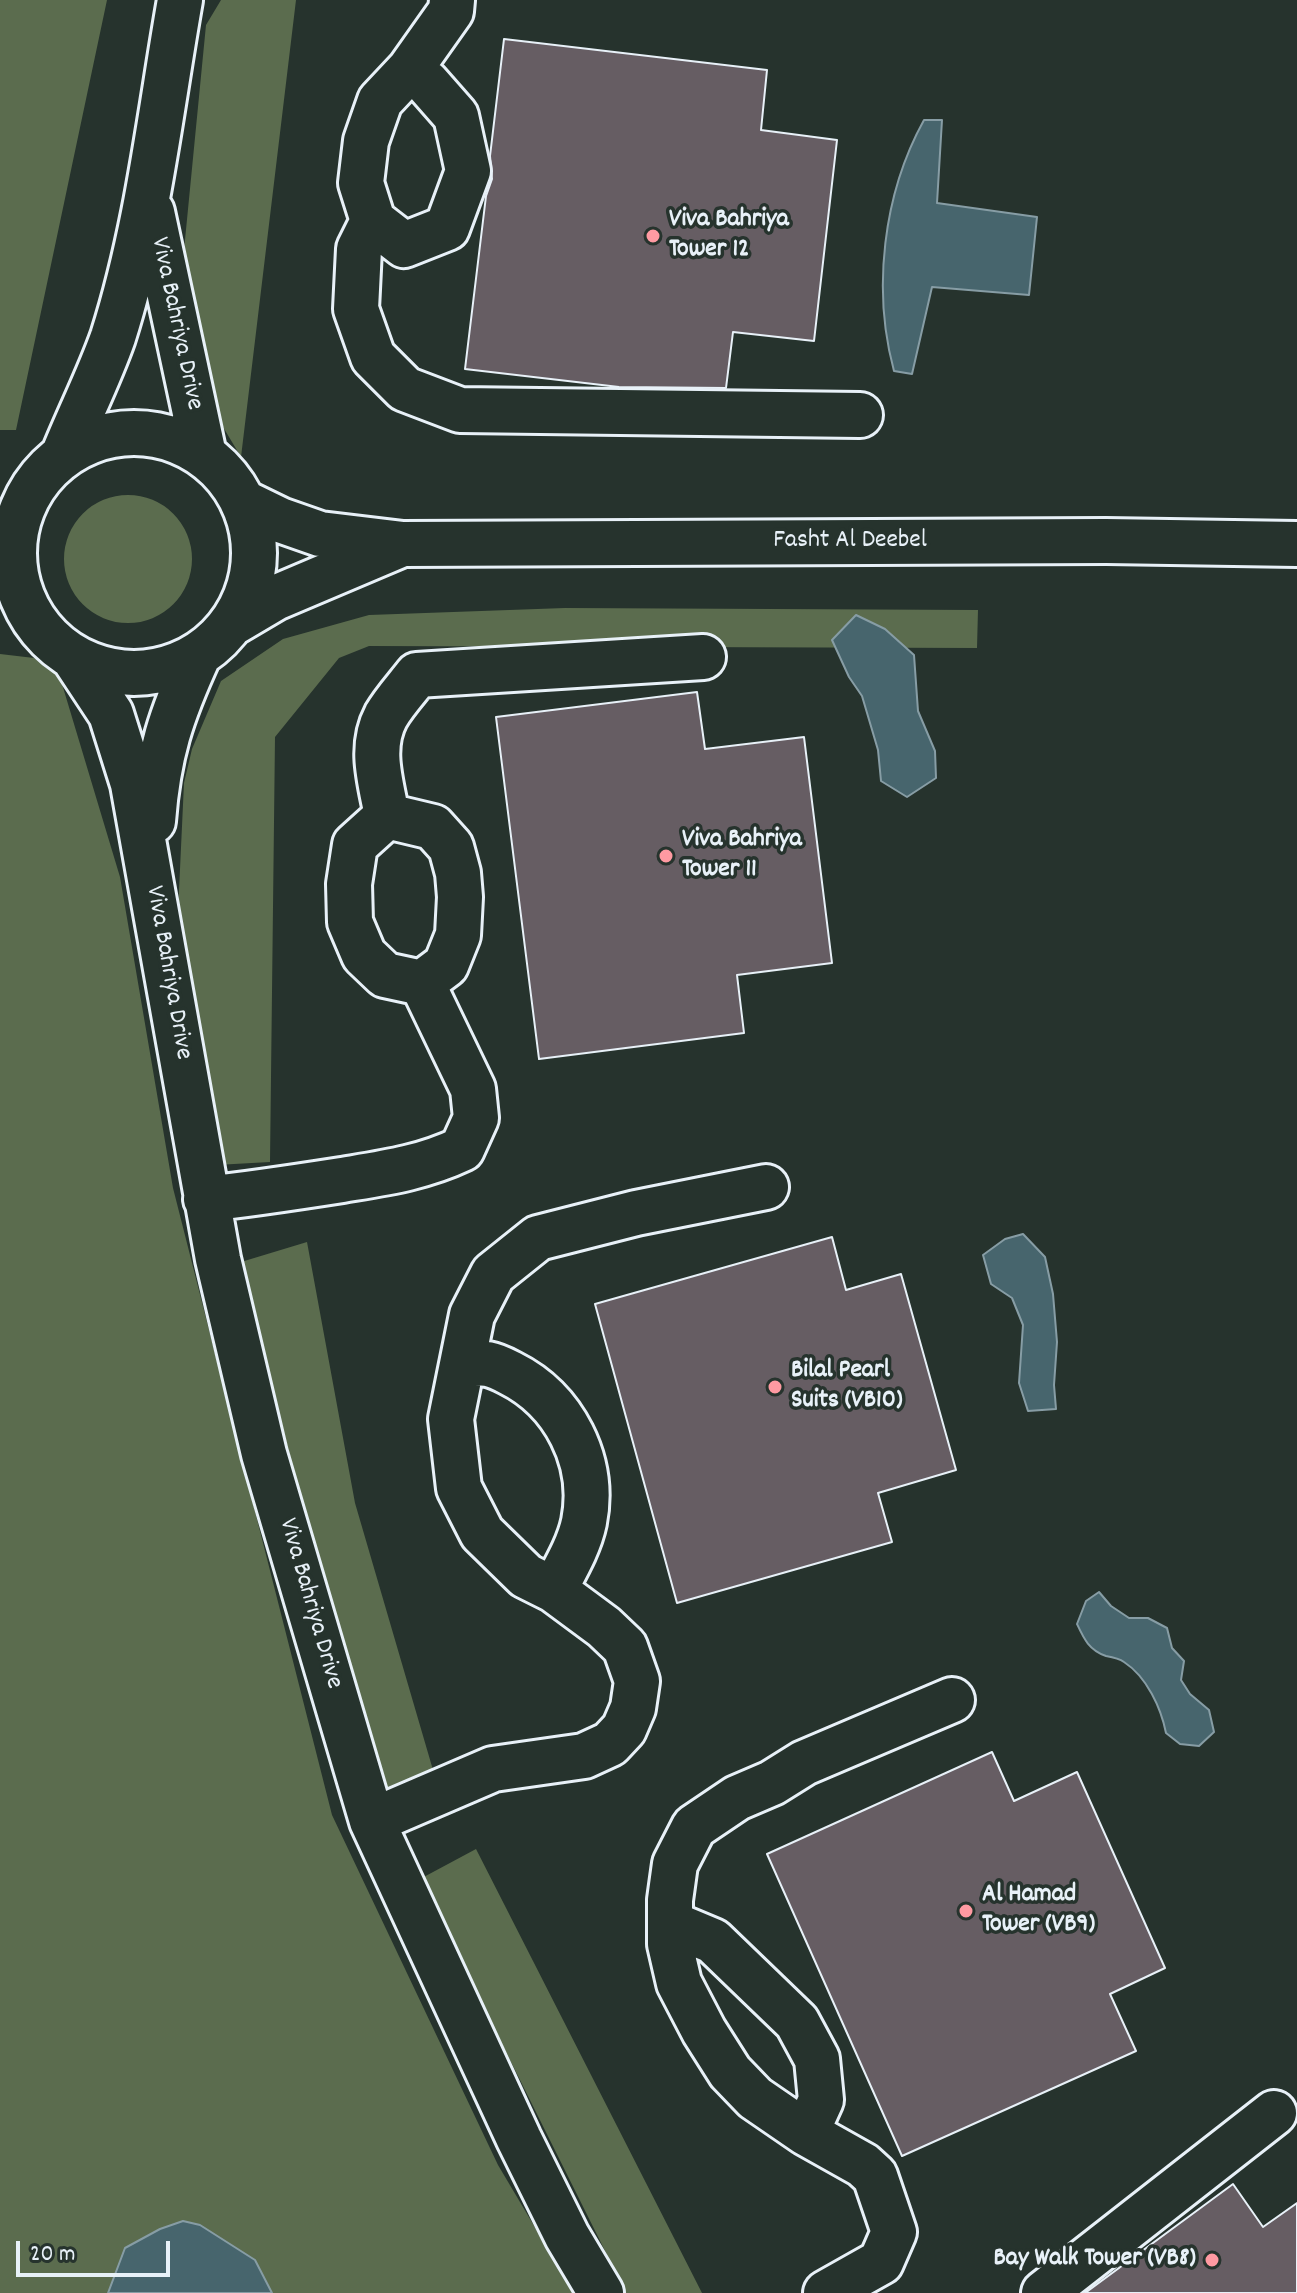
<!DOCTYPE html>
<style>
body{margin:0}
#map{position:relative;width:1297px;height:2293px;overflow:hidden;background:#26332d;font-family:Dekko,sans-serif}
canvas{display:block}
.scale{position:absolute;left:16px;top:2241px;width:154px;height:36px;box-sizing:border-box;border:4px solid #e8f1f8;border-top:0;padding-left:10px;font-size:24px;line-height:28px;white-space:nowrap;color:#e8f1f8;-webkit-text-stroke:6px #26332d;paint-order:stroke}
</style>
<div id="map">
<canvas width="1297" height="2293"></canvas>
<div class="scale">20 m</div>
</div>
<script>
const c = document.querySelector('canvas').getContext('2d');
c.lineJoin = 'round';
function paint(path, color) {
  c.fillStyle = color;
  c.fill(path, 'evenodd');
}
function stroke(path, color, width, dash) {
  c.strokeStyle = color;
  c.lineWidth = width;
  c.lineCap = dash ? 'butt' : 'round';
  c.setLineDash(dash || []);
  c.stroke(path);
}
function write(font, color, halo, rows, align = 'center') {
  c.font = font + ' Dekko,sans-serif';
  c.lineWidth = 7;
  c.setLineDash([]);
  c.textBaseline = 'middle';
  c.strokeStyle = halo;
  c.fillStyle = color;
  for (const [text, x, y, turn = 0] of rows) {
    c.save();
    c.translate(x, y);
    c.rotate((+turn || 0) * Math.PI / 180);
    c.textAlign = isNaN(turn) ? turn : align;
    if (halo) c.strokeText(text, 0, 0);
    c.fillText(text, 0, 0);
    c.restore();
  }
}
const green = new Path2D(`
 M 0,0 L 107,0 L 16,430 L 0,430 Z
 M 221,0 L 296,0 L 241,457 L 202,392 L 180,291 L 206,25 Z
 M64 559a64 64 0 1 1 128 0a64 64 0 1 1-128 0Z
 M 565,608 L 978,610 L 977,648 L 369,646 L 339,658 L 275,737 L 270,1162 L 216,1165 L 178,912 L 184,783 L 192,749 L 221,681 L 283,639 L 369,615 Z
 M 0,654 L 34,658 L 59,674 L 120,877 L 173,1188 L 332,1815 L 498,2165 L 574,2293 L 0,2293 Z
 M 307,1242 L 355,1503 L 433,1770 L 375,1793 L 241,1262 Z
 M 476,1849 L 702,2293 L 626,2293 L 420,1879 Z`);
const water = new Path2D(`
 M 924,120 L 942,120 L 937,203 L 1037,217 L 1029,295 L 932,287 L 912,374 L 894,371 C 872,290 883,194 924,120 Z
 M 856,615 L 885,629 L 914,655 L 918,711 L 935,751 L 936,778 L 907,797 L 881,781 L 878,750 L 862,696 L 849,677 L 832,640 Z
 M 1023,1234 L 1045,1257 L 1053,1294 L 1057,1342 L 1054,1385 L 1056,1409 L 1028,1411 L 1019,1383 L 1023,1325 L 1012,1298 L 991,1284 L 983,1255 L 1005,1239 Z
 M 1099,1592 L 1111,1606 L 1129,1618 L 1148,1618 L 1167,1628 L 1172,1648 L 1184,1661 L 1181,1680 L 1190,1694 L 1209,1710 L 1214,1732 L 1199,1746 L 1180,1744 L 1166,1733 C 1161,1708 1147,1677 1124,1662 C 1120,1659 1112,1657 1106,1656 C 1089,1650 1084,1639 1077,1624 L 1086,1601 Z
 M 183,2221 L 200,2225 L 255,2260 L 272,2293 L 108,2293 L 125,2248 L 160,2229 Z`);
const building = new Path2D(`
 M 504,39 L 767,70 L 761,130 L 837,140 L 814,341 L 733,332 L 726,388 L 619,387 L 465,369 L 486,196 L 492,179 L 490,156 Z
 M 697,692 L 705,749 L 804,737 L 832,963 L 737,975 L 744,1033 L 539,1059 L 496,717 Z
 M 832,1237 L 846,1290 L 901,1274 L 956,1470 L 878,1493 L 892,1542 L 677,1603 L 595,1304 Z
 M 992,1752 L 1014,1801 L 1077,1772 L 1165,1968 L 1110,1994 L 1136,2051 L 902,2156 L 767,1854 Z
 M 1233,2184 L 1263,2227 L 1297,2203 L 1297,2293 L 1085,2293 Z`);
const minor = new Path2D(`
 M 410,69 L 427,83 L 456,116 L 468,171 L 447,228 L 404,245 L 373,221 L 361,183 L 366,141 L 380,101 L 410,69 L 451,11 L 452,0
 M 152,212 L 204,455
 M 373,221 L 359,249 L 356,309 L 373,357 L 405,389 L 460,410 L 860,415
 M14 553a120 120 0 1 1 240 0a120 120 0 1 1-240 0Z
 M 63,456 C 79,416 99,377 113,337 C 148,227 160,113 180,0
 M 243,502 L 280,520 L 320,534 L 403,544 L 1106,541 L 1297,544
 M 231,624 L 275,598 L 400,545
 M 74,658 L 111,714 L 133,784 L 218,1259 L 264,1454 L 372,1821 L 519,2139 L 567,2236 L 601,2293
 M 387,816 L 433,827 L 451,847 L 458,873 L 460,897 L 458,935 L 446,965 L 422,983 L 385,975 L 364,955 L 350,922 L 349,884 L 355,845 Z
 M 387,816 C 381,783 369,748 386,716 C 394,702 407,688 417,675 L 703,657
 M 153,821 C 158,754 171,715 199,654
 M 206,1199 C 252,1194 297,1187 342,1180 C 384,1173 422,1168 462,1149 L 476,1118 L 473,1089 L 422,983
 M 464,1365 C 486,1362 491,1363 510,1373 C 564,1400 596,1461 584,1522 C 579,1546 565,1569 554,1590
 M 372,1821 L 493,1769 L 584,1756 L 610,1744 L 624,1729 L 633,1708 L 637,1681 L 625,1647 L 604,1627 L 554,1590 L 526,1576 L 482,1533 L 459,1488 L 451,1419 L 472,1315 L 493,1274 L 538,1238 L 636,1213 L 766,1187
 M 670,1923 L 713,1941 L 797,2022 L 817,2059 L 821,2100 L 806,2133
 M 826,2293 L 881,2262 L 894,2232 L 875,2176 L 863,2165 L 806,2133 L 755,2098 L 730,2072 L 704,2031 L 679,1983 L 670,1944 L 670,1900 L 675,1864 L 694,1827 L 737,1798 L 772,1783 L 804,1763 L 952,1700
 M 1044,2293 L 1274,2113`);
const markers = [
 [653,236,8,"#ff9aa2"],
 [666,856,8,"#ff9aa2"],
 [775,1387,8,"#ff9aa2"],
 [966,1911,8,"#ff9aa2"],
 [1212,2260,8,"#ff9aa2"]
];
const poiNames = [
 ["Viva Bahriya",669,221],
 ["Tower 12",669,251],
 ["Viva Bahriya",682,841],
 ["Tower 11",682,871],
 ["Bilal Pearl",791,1372],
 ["Suits (VB10)",791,1402],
 ["Al Hamad",982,1896],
 ["Tower (VB9)",982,1926],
 ["Bay Walk Tower (VB8)",1196,2260,"right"]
];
const streetNames = [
 ["Viva Bahriya Drive",175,324,78],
 ["Fasht Al Deebel",850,542],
 ["Viva Bahriya Drive",167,973,80],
 ["Viva Bahriya Drive",309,1604,74]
];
paint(green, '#5b6c4e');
paint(water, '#47656d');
stroke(water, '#879da5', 2);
paint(building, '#665d63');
stroke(building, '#e8f1f8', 2);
stroke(minor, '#e8f1f8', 50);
stroke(minor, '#26332d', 44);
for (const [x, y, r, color] of markers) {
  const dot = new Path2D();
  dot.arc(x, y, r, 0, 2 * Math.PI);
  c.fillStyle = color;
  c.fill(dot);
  stroke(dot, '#26332d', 3);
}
write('bold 26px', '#e8f1f8', '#26332d', poiNames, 'left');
write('26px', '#e8f1f8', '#26332d', streetNames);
</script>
